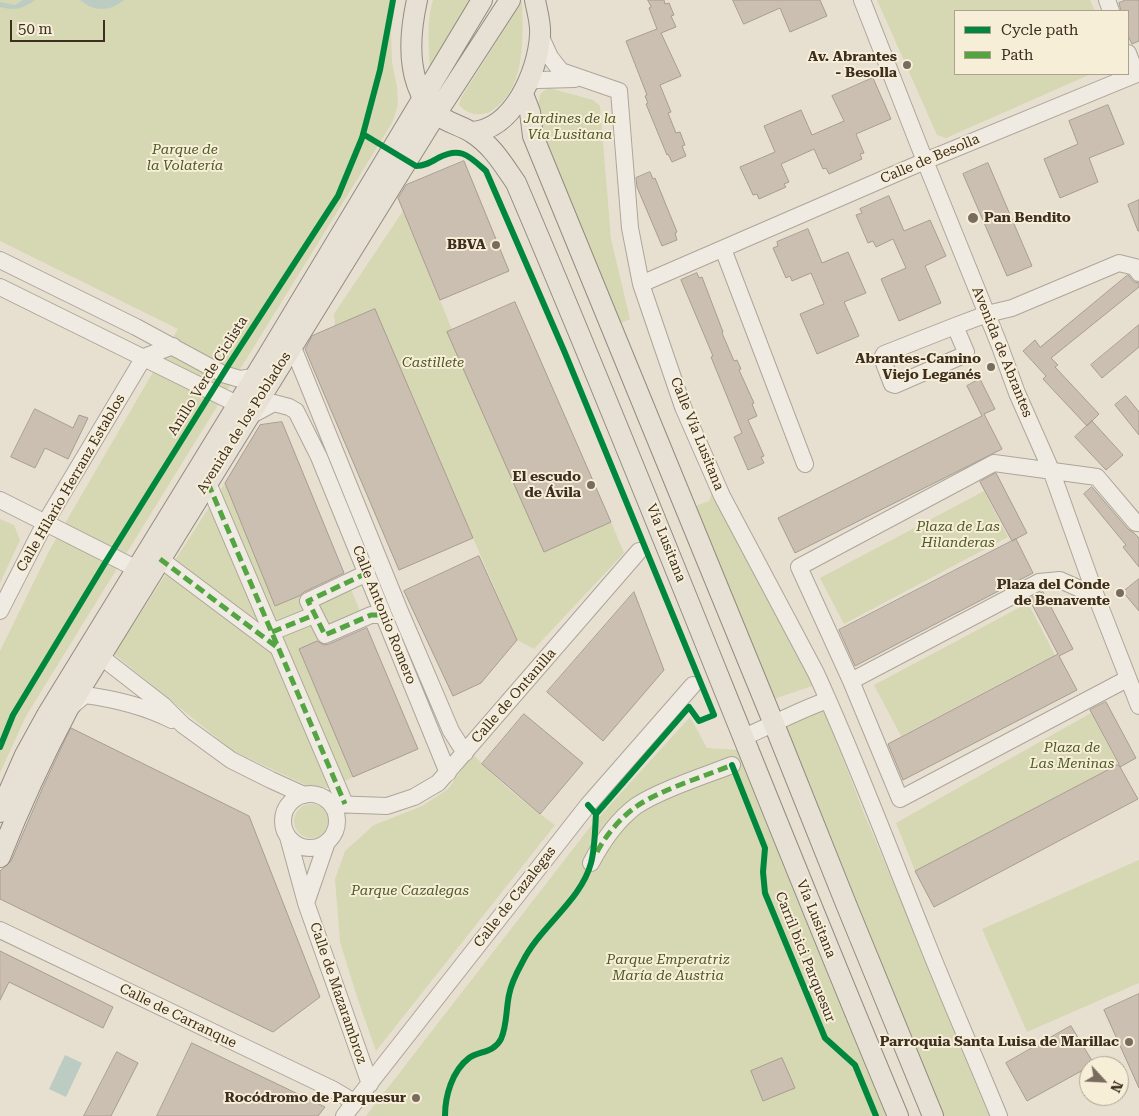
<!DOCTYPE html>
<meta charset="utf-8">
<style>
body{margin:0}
#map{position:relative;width:1139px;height:1116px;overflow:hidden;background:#e7e0d1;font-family:"Roboto Serif",serif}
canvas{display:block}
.legend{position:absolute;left:954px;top:10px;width:175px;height:65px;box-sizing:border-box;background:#f7eed8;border:1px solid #ada18e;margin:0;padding:6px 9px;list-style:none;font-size:15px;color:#3d2e20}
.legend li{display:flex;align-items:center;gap:10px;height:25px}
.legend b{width:25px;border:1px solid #ada18e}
.north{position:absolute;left:1079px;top:1056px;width:50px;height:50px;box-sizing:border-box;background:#f7eed8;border:1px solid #ada18e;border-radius:50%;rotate:115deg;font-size:14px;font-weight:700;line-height:20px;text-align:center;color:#3d2e20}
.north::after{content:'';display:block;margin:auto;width:18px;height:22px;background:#786c5e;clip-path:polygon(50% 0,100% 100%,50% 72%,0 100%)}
.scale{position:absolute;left:10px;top:20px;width:95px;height:22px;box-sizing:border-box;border:2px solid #3d2e20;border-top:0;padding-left:6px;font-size:15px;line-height:18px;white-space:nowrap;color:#3d2e20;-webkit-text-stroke:4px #f7eed8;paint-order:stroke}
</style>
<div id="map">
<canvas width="1139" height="1116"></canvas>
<ul class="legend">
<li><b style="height:6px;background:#00873e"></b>Cycle path</li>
<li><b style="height:6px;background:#54a441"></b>Path</li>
</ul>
<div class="north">N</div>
<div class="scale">50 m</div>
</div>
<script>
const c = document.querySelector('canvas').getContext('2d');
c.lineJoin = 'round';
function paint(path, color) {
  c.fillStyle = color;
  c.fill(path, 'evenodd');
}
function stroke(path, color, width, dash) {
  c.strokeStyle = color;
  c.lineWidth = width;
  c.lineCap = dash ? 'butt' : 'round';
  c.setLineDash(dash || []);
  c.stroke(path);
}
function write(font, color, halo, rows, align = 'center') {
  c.font = font + ' "Roboto Serif",serif';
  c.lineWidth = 4;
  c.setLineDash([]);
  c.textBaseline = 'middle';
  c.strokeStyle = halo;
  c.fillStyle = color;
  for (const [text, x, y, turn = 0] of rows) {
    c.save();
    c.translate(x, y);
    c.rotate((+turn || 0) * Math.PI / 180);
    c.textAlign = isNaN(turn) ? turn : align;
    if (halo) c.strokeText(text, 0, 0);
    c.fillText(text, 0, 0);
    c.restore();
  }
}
const green = new Path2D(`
 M 0,0 L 396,0 L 391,32 L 392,62 L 397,87 L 398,105 L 392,123 L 26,716 L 0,773 L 0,651 L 49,551 L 178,329 L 0,241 Z
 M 433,0 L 473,0 L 430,70 C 429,47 426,22 433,0 Z
 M 877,0 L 1090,0 L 1095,11 L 955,11 L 955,74 L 1091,74 L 946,138 L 937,135 Z
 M 522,1 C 523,33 526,81 499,105 C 495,108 492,112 487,113 C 475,116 468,114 459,105 L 461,98 Z
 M 549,88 L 593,100 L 600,106 L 611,239 L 630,319 L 616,326 L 548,159 L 537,109 L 540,95 L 543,91 Z
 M 403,211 L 544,552 L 611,522 L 624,553 L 534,649 L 517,640 L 375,310 L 335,327 L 334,314 Z
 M 225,483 L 275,606 L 346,577 L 364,621 L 299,649 L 353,777 L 330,788 L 308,786 L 233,751 L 114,654 Z
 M 713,489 L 815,685 L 771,700 L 693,507 L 709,501 Z
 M 984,491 L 1008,537 L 844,624 L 820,578 Z
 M 0,519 L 14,525 L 20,540 L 0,583 Z
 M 1028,603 L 1055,655 L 901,736 L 874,685 Z
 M 821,702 L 865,816 L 992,1116 L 940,1116 L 780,721 Z
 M 1091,713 L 1118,764 L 915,871 L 896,823 Z
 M 690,717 L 707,748 L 739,750 L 887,1116 L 366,1116 L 590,827 Z
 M 473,754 C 496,780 526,804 555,825 L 376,1051 L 357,997 L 340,942 L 335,879 L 345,851 L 374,825 L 422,806 L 448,789 Z
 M294 821a17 17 0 1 1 34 0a17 17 0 1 1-34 0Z
 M 1139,860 L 1139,983 L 1027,1032 L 982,929 Z`);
const water = new Path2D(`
 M 23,0 L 35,0 C 21,9 17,11 0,7 L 0,2 L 15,5 Z
 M 80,0 L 124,0 C 109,12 95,12 80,0 Z
 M 65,1055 L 82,1063 L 66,1097 L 49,1089 Z`);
const building = new Path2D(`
 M 648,0 L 664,0 L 665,4 L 669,3 L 674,15 L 671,16 L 676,27 L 661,33 L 681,76 L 660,85 L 671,112 L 668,113 L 676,133 L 680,132 L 685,145 L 682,146 L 686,156 L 672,162 L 668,154 L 667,155 L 646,104 L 648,103 L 645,96 L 647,95 L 626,41 L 657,29 L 649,8 L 651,7 Z
 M 733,0 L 820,0 L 827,16 L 790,32 L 780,8 L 744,24 Z
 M 1126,0 L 1139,0 L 1139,41 L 1132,44 L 1128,36 L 1128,11 L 1121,11 L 1119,3 Z
 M 873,78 L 891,119 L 856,134 L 864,153 L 860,154 L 862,159 L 829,174 L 826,168 L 823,169 L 814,149 L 781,164 L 789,182 L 784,184 L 786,187 L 759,199 L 757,194 L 753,195 L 740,167 L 775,152 L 764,126 L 801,110 L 812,135 L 844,121 L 832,96 Z
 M 1108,105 L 1124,144 L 1089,158 L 1098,182 L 1060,198 L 1044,159 L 1078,144 L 1069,121 Z
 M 464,161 L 509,271 L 440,300 L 398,198 L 406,185 Z
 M 988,163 L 1032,266 L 1007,276 L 963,174 Z
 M 650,172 L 653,179 L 655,178 L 677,232 L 675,233 L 677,240 L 662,246 L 637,187 L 636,178 Z
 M 889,196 L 904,231 L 930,220 L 946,256 L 925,266 L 941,303 L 899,321 L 881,279 L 906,268 L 893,239 L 876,247 L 873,241 L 868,243 L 856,215 L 862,213 L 860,209 Z
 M 1139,200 L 1139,231 L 1138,231 L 1128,205 Z
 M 808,229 L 822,263 L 848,252 L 866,293 L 844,302 L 859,336 L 817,354 L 800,314 L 824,304 L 811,273 L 792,281 L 790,276 L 786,278 L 773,248 L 778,246 L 777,242 Z
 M 697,273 L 699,278 L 702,277 L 723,332 L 722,333 L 734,361 L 737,360 L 741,369 L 739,370 L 754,403 L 752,404 L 757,416 L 748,420 L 764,456 L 761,457 L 764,463 L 748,470 L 734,437 L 742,433 L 711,357 L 713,356 L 681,280 Z
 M 1128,275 L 1134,282 L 1139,283 L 1139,287 L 1051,358 L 1058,365 L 1055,367 L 1099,414 L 1087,426 L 1043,379 L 1046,376 L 1023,351 L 1035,340 L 1040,347 Z
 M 515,302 L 611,522 L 544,552 L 447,332 Z
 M 375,309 L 473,538 L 399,570 L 305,349 L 312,336 Z
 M 1139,325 L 1139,347 L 1102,378 L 1091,365 Z
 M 980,379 L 995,409 L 984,414 L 1002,449 L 795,553 L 778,518 L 982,416 L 967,386 Z
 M 1126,396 L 1139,412 L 1139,435 L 1115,405 Z
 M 35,409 L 73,428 L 79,415 L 88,418 L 68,459 L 45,448 L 35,468 L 11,457 Z
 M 1092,421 L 1123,455 L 1106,470 L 1075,437 Z
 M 282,422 L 344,573 L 304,592 L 299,596 L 275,606 L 225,483 L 260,425 Z
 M 996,473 L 1027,533 L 1012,541 L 980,482 Z
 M 1092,487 L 1128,529 L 1134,533 L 1139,538 L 1139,567 L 1123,547 L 1126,545 L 1084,494 Z
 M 1016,539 L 1033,573 L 855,666 L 839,630 Z
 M 479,556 L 517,640 L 481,683 L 453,696 L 404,591 Z
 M 1139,579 L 1139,611 L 1123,592 Z
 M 634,592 L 664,670 L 603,741 L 547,692 Z
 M 1043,592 L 1073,649 L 1059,656 L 1077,690 L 903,780 L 888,744 L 1058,654 L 1029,599 Z
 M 367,628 L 418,749 L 353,777 L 299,649 L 317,641 L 324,645 L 329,644 Z
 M 1106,702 L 1136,758 L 1120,767 L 1119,765 L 1130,785 L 1138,799 L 934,907 L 915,871 L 1119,764 L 1090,710 Z
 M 524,714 L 583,763 L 540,814 L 482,764 Z
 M 71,728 L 249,816 L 320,997 L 273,1032 L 0,899 L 0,871 L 11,861 L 43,787 Z
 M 0,951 L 113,1007 L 103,1028 L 9,982 L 0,1000 Z
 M 1139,994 L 1139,1088 L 1104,1010 Z
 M 1071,1026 L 1094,1064 L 1027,1101 L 1006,1063 Z
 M 192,1043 L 325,1107 L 318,1116 L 157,1116 Z
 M 117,1052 L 138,1063 L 111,1116 L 84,1116 Z
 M 782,1058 L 795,1088 L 763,1101 L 751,1071 Z`);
const minor = new Path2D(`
 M 862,0 L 925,161 L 999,344 L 1017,393 L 1051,470 L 1096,596 L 1139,706
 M 1107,0 L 1111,11
 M 540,35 L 550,57 L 561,71 L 619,91 L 630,228 L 641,284 L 683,407 L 722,496 L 816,673 C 855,758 888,846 923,933 C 947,994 974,1055 999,1116
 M 1128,53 L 1136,74
 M 528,82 L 538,80 L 575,79
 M 723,249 L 805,464
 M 0,260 L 136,327 L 223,374 L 240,379 L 253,377
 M 641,284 L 925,161 L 1139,73
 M 0,287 L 237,404 L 250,400
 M 955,326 L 966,352 L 964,355 L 895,385 L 892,384 L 882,358 L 884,354 L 955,326 L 987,314 L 1012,308 L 1119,263 L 1135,267 L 1139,273
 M 292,345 L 399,609 L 451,731 L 465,753
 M 248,417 L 274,403 L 289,407 L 296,411 L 319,457 L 448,773
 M 208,483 L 345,804
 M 0,500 L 137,569
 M 160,559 L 276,646
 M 367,573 L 308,601 L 325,635 L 371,615 L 383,615
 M 0,611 L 45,523 L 144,357 L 173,346
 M 272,632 L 314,615
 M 90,650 L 100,656 L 163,705 L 183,725 L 231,760 L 271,780 L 304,795
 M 1127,679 L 900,799 L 851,681 L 799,567 L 994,463 L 1097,477 L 1136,523 L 1139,523
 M 851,681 L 1039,582 L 1060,580 L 1096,596
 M 72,706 L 85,695 C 115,699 144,706 172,720
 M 744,737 C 772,725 799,710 828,700
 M283 821a27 27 0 1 1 54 0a27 27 0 1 1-54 0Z
 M 331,804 L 387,806 L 414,797 L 438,783 L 639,551
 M 288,837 L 306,903 L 370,1084
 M 591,863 C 602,842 616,821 636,806 C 660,790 704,776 732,765
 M 306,903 L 327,842
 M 0,930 L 332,1089 L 354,1102
 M 344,1116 L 588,805 L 693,685`);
const major = new Path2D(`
 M 417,0 C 409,36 406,83 434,112 C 444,122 460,125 471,132 C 491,144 503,164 516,183 C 648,492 768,806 898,1116
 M 523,94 L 530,112 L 533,136 L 774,724 L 846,904 L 933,1116
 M 471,132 C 513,130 538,72 540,35 C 541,23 537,11 535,0
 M 0,812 L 25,755 L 47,715 L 267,357 L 482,0
 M 0,857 C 20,806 42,758 68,709 L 436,114 L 510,0`);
const quiet = new Path2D(`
 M 208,483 L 345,804
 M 160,559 L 278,648
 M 367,573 L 308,601 L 325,635 L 371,615 L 383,615
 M 272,632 L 314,615
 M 597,852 C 606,835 621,817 637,806 C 662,789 703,777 732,765`);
const cycleway = new Path2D(`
 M 363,134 L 416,166 C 425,166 431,162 438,158 C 461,146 469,156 486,171 L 565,353 L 714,715 L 699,721 L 689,707 L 596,814
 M 0,747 L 13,715 L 105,563 L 231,361 L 338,196 L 362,138 L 380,70 L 393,0
 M 732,765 L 765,848 L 763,872 L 765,893 L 825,1038 L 855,1065 L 876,1116
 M 445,1116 C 445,1096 452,1071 469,1058 C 479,1051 494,1053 501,1039 C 507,1026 506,1009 509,995 C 511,984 517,972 522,963 C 539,927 581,901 591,863 C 595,848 595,830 596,814 L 588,805`);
const markers = [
 [907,65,5,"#786c5e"],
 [973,218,6,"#786c5e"],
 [496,245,5,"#786c5e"],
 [991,367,5,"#786c5e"],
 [591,485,5,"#786c5e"],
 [1120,593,5,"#786c5e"],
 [1129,1042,5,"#786c5e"],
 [416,1098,5,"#786c5e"]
];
const poiNames = [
 ["Av. Abrantes",897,57],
 ["- Besolla",897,73],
 ["Pan Bendito",984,218,"left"],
 ["BBVA",486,245],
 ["Abrantes-Camino",981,359],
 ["Viejo Leganés",981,375],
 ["El escudo",581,477],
 ["de Ávila",581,493],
 ["Plaza del Conde",1110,585],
 ["de Benavente",1110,601],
 ["Parroquia Santa Luisa de Marillac",1119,1042],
 ["Rocódromo de Parquesur",406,1098]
];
const parkNames = [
 ["Jardines de la",570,119],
 ["Vía Lusitana",570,135],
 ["Parque de",185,150],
 ["la Volatería",185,166],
 ["Castillete",433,363],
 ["Plaza de Las",958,527],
 ["Hilanderas",958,543],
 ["Plaza de",1072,748],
 ["Las Meninas",1072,764],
 ["Parque Cazalegas",410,891],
 ["Parque Emperatriz",668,960],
 ["María de Austria",668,976]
];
const streetNames = [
 ["Calle de Besolla",930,159,-23],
 ["Avenida de Abrantes",1002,352,68],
 ["Anillo Verde Ciclista",208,376,-58],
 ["Avenida de los Poblados",244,423,-58],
 ["Calle Vía Lusitana",697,434,68],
 ["Calle Hilario Herranz Establos",71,483,-60],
 ["Vía Lusitana",666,543,68],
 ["Calle Antonio Romero",384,615,68],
 ["Calle de Ontanilla",514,696,-49],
 ["Calle de Cazalegas",515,897,-52],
 ["Vía Lusitana",816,919,68],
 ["Carril bici Parquesur",805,957,68],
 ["Calle de Mazarambroz",338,993,71],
 ["Calle de Carranque",178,1016,26]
];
paint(green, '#d6d7b3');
paint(water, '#bcccc2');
paint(building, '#cbbfb2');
stroke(building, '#a89c90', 1);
stroke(minor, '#ada599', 18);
stroke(major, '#928b80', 22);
stroke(minor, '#efebe3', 16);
stroke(major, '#e6e1d4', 20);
stroke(quiet, '#54a441', 5, [10, 5]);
stroke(cycleway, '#00873e', 6);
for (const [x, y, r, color] of markers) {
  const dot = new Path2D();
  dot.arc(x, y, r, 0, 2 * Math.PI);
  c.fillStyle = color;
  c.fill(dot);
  stroke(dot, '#f7eed8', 2);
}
write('bold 14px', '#3d2e20', '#f7eed8', poiNames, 'right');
write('italic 14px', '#4d5a26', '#f7eed8', parkNames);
write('14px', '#3d2e20', '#f7eed8', streetNames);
</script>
